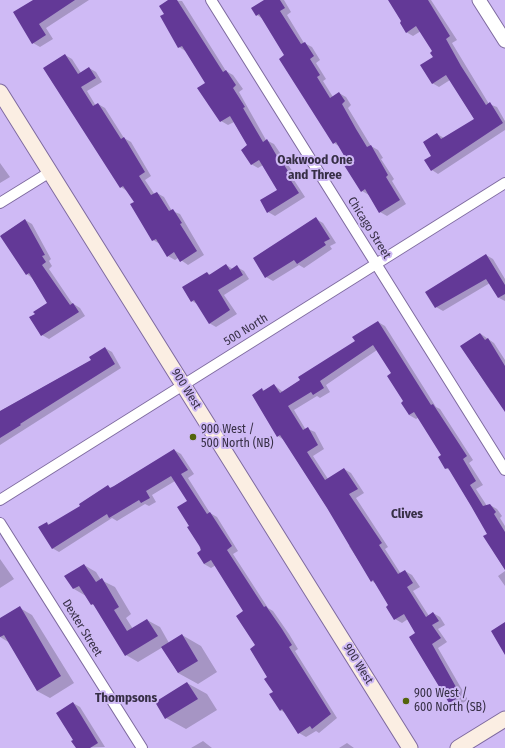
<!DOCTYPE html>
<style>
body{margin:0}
canvas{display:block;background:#cfbaf5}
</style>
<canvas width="505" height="748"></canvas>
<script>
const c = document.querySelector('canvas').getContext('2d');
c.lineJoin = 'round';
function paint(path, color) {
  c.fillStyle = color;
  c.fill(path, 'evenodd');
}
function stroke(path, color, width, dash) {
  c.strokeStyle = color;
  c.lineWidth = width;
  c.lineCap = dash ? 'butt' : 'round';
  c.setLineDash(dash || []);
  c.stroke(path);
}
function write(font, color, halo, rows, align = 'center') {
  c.font = font + ' "Fira Sans Condensed",sans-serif';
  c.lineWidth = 4;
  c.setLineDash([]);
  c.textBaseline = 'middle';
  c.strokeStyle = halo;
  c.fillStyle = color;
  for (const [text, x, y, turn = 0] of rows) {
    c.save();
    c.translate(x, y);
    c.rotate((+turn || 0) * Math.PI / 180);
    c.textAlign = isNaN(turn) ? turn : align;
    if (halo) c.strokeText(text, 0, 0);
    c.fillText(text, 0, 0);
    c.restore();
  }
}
const shadow = new Path2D(`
 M 35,0 L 89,0 L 46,28 L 53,39 L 40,47 L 33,43 Z
 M 170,0 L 182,1 L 226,71 L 233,75 L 243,89 L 239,92 L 266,140 L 274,144 L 295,175 L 292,177 L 305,197 L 275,216 L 268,212 L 279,190 L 263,165 L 258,168 L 251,164 L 248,146 L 234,122 L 228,125 L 221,121 L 207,83 L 187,52 L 179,47 L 166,14 Z
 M 265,0 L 284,0 L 291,12 L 287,15 L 304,43 L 312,47 L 320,60 L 316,63 L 326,79 L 323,81 L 333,97 L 339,93 L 346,97 L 351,105 L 348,108 L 371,146 L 378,150 L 383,158 L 381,159 L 394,179 L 392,181 L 406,204 L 387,216 L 380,212 L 369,195 L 362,191 L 347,159 L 340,147 L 334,143 L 286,55 L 263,19 L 257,15 Z
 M 389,0 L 431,0 L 457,40 L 452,43 L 489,104 L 497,107 L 505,121 L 505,130 L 438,174 L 432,170 L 437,134 L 444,138 L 475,120 L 450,80 L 439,87 L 432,83 L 433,52 L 421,31 L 413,36 L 406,32 L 403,22 Z
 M 65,55 L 72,59 L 81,73 L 89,68 L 96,72 L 102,82 L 87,91 L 96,106 L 98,104 L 105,108 L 124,138 L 131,142 L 151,176 L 145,180 L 155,195 L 157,193 L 164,197 L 172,211 L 180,214 L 204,255 L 188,265 L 178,258 L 175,260 L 168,256 L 160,244 L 153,240 L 135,202 L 127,191 L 121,187 Z
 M 0,163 L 10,177 L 0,183 Z
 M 316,219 L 323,223 L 336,243 L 330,246 L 332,249 L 304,268 L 299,265 L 273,281 L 266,277 Z
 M 25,220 L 32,224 L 51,259 L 49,261 L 52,266 L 49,269 L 72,303 L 80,308 L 85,316 L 49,339 L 42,335 L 49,303 L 32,278 L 27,274 L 1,235 Z
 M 486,255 L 493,259 L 505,279 L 505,301 L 499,298 L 490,283 L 443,311 L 436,307 Z
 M 226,265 L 233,269 L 237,267 L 244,271 L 249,279 L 224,295 L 237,314 L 216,327 L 209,323 L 197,304 L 192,301 L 207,273 L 211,275 Z
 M 378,322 L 385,326 L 436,407 L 440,409 L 473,460 L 469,463 L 483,485 L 476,489 L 487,506 L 490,505 L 497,509 L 502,516 L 500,518 L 505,526 L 505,570 L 485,537 L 488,534 L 451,471 L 446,468 L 442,455 L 419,417 L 416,419 L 409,415 L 393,374 L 377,350 L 326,385 L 330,392 L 320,398 L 317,396 L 294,410 L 306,430 L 308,429 L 315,432 L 324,449 L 313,456 L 328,479 L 344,469 L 351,473 L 364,493 L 356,498 L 388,547 L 385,549 L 401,574 L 405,571 L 412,575 L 420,587 L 413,591 L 429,616 L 433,613 L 440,617 L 445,625 L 438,629 L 447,642 L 438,648 L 468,700 L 457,706 L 450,702 L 410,637 L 417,633 L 408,619 L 402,623 L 395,619 L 390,606 L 376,584 L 372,581 L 349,546 L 351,545 L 284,440 L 278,436 L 262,389 L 265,391 L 274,385 L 283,392 L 356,342 Z
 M 481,334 L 494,343 L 505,360 L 505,410 L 496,395 L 491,392 L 461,346 Z
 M 105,348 L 112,352 L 121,368 L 0,445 L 0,411 L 92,360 Z
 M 174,450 L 181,454 L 194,474 L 188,478 L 210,513 L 217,517 L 238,551 L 233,554 L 268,608 L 273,611 L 289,634 L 298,649 L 295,651 L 337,718 L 319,733 L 316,731 L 306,737 L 299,733 L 286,713 L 280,710 L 245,611 L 216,565 L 211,568 L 204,564 L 188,501 L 175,481 L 152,495 L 156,502 L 149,506 L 145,504 L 117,521 L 112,518 L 59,552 L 52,548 L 47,523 L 50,525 L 82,506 L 108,487 L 111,488 Z
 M 0,559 L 14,579 L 0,588 Z
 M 84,565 L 96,572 L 101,580 L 115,587 L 131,614 L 126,618 L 133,629 L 147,620 L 160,627 L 169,643 L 182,635 L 201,646 L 217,672 L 198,684 L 178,673 L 163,647 L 138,662 L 126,655 L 97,607 L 92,604 L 86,596 L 74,589 Z
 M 505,571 L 505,586 L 498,576 Z
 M 20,608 L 32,615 L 74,683 L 50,698 L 37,691 L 10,643 L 0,637 L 0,620 Z
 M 187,683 L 207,694 L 217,710 L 186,729 L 166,718 Z
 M 73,703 L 80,707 L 105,747 L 77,748 L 75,740 Z
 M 203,741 L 212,748 L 191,748 Z
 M 347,743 L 354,748 L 339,748 Z`);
const building = new Path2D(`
 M 33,0 L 75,0 L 39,24 L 46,35 L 32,44 L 13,12 Z
 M 168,0 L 177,0 L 223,72 L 226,70 L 236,85 L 233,88 L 245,107 L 243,108 L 263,142 L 267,139 L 278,158 L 279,157 L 288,171 L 286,173 L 299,193 L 267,213 L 260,200 L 277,190 L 259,160 L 251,165 L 241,150 L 247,145 L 230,116 L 220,122 L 197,88 L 205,83 L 182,46 L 178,48 L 160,16 L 164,14 L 159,6 Z
 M 264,0 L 280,0 L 285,8 L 280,11 L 301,44 L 305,42 L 314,56 L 310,59 L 320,75 L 317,77 L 330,98 L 339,92 L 345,101 L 342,104 L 356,129 L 367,147 L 371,145 L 388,175 L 386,177 L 400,200 L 379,213 L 365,189 L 361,192 L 342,162 L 346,159 L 336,142 L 333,144 L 279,59 L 284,55 L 259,14 L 256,16 L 251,8 Z
 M 388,0 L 428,0 L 450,36 L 446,39 L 461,66 L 486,105 L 490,102 L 503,123 L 431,171 L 424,160 L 431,156 L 423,142 L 437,133 L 441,139 L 474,119 L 446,75 L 432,84 L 420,65 L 433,57 L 430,53 L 432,51 L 416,26 L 406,33 L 400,23 L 401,21 Z
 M 65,54 L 78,74 L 89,67 L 96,78 L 81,87 L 93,106 L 98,103 L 121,139 L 124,137 L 145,172 L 139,176 L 151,195 L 157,192 L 169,211 L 173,209 L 182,223 L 180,224 L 197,251 L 180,262 L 174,252 L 167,257 L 156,239 L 152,241 L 130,204 L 134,202 L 123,186 L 120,188 L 43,68 Z
 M 316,217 L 330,239 L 324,242 L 326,245 L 297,264 L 294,260 L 265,278 L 253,258 Z
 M 25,219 L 45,255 L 42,256 L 46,262 L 42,265 L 70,305 L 73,303 L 79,312 L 41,336 L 29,317 L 35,314 L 33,312 L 47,303 L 29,273 L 26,275 L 0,236 Z
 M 486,254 L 505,285 L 505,294 L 498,298 L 486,279 L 435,308 L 425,292 Z
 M 226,264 L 230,270 L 237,265 L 243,275 L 218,290 L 230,310 L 209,324 L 194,300 L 191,302 L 182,287 L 207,272 L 209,275 Z
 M 378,321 L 431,405 L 433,404 L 467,456 L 463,459 L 476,481 L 470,485 L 483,506 L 490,504 L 496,512 L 494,514 L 505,532 L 505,570 L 483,536 L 487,534 L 471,506 L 448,468 L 445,469 L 438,457 L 441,455 L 414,412 L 409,415 L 401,403 L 403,401 L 387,376 L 391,373 L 373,345 L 320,381 L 324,388 L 313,395 L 311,392 L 288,406 L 303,430 L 308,427 L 318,445 L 307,452 L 325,480 L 344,468 L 358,489 L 349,494 L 382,543 L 379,545 L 398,574 L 405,570 L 413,583 L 407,587 L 426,617 L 433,612 L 439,621 L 432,625 L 441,638 L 432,644 L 461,696 L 449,703 L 409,637 L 415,633 L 404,614 L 394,620 L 386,607 L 388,605 L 373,580 L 371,582 L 327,508 L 280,435 L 277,437 L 252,395 L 262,388 L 263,391 L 274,384 L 280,393 L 300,380 L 298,377 L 355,341 L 352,337 Z
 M 480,333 L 485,340 L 488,338 L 505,366 L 505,412 L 460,346 Z
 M 105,347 L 115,364 L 20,424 L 21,425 L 0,438 L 0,411 L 91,360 L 89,357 Z
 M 174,449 L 188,470 L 181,474 L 207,514 L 210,512 L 232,546 L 227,550 L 264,607 L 266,606 L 282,629 L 292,645 L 289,647 L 331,714 L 312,729 L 310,726 L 298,734 L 282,709 L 280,711 L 269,694 L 273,692 L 264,679 L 267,677 L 250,649 L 255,645 L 236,616 L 243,611 L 211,560 L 204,564 L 197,553 L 201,550 L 200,547 L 187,527 L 189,526 L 177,507 L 187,501 L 171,476 L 146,491 L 150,498 L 141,503 L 139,500 L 109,518 L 107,514 L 52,549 L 38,527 L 47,522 L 48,525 L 80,506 L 79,504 L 108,485 L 110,488 L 114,486 Z
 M 84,564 L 96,582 L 102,578 L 119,607 L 114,610 L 127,631 L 147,619 L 158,636 L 125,656 L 93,604 L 91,605 L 79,586 L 73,589 L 64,576 Z
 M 20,606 L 61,676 L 37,691 L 4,635 L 0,637 L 0,618 Z
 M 505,622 L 505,655 L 491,631 Z
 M 182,634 L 198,661 L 178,673 L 161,647 Z
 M 187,682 L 198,699 L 165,719 L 155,702 Z
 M 73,702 L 98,743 L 90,748 L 76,748 L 71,741 L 73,740 L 56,713 Z`);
const minor = new Path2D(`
 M 211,0 L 505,470
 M 0,203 L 50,172
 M 0,500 L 505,183
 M 0,523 L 142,748`);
const tertiary = new Path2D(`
 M 479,0 L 505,41`);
const secondary = new Path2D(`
 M 0,92 L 410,748
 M 458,748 L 505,719`);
const markers = [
 [193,437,4,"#53640c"],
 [406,701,4,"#53640c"]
];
const streetNames = [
 ["Chicago Street",369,228,58],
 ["500 North",246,330,-32],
 ["900 West",186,389,58],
 ["Dexter Street",82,628,58],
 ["900 West",358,664,58]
];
const poiNames = [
 ["900 West /",201,430],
 ["500 North (NB)",201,444],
 ["900 West /",414,694],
 ["600 North (SB)",414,708]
];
const neighbourhoodNames = [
 ["Oakwood One",315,160],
 ["and Three",315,175],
 ["Clives",407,514],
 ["Thompsons",126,698]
];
paint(shadow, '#0003');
paint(building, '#633997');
stroke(minor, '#7e6a9f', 12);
stroke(tertiary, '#7e6a9f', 15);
stroke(secondary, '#7e6a9f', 17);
stroke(minor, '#fff', 10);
stroke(tertiary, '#fff', 13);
stroke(secondary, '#fbeee3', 15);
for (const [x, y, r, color] of markers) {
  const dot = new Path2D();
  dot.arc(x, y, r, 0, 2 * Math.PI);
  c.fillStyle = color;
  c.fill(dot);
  stroke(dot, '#cfbaf5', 1.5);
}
write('12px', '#372f46', '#cfbaf5', streetNames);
write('12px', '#372f46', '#cfbaf5', poiNames, 'left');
write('bold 13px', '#372f46', '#cfbaf5', neighbourhoodNames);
</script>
